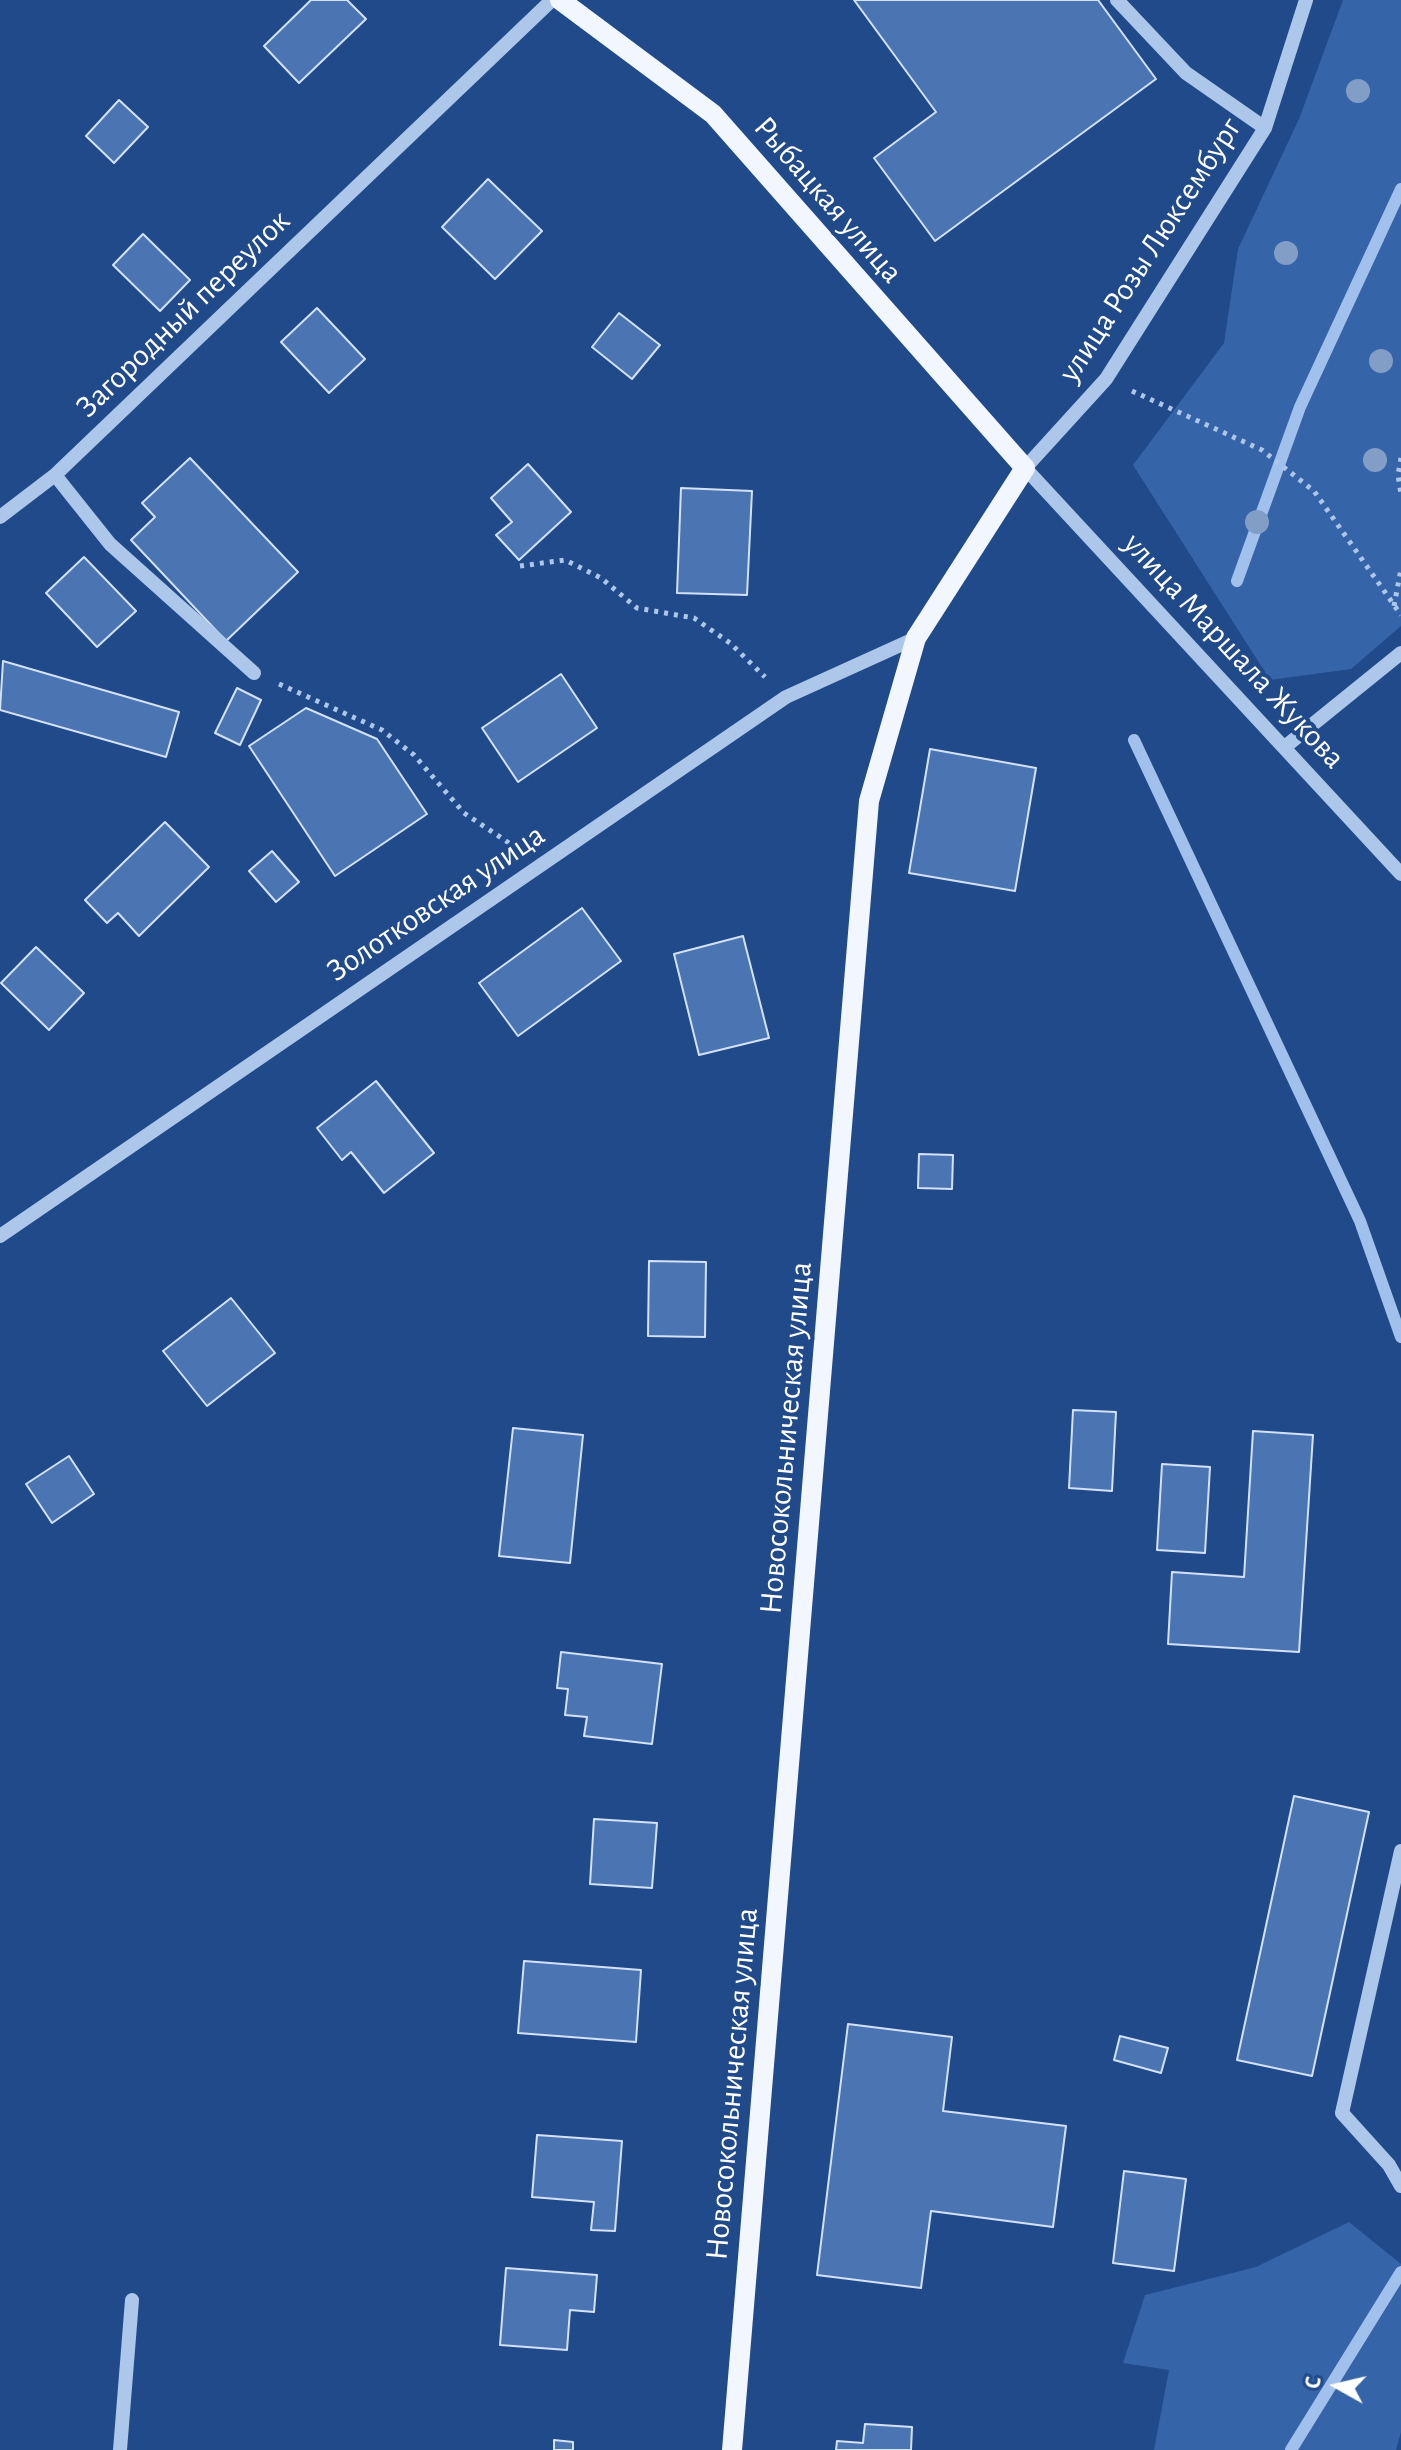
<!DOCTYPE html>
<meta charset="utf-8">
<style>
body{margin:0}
#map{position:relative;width:1401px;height:2450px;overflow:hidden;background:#214a8a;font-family:"Alegreya Sans",sans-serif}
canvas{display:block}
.north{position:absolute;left:1297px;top:2346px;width:80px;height:80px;-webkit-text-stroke:6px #214a8a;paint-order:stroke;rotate:278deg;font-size:22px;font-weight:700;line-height:32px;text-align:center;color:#fff}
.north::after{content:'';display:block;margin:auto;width:28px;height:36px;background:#fff;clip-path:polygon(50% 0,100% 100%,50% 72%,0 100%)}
</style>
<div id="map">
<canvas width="1401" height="2450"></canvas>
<div class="north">С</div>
</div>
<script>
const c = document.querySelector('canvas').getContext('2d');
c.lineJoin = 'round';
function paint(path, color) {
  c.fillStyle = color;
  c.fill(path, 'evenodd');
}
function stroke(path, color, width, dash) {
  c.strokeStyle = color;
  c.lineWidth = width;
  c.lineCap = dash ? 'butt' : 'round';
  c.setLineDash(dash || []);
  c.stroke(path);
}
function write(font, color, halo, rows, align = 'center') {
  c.font = font + ' "Alegreya Sans",sans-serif';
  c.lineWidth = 8;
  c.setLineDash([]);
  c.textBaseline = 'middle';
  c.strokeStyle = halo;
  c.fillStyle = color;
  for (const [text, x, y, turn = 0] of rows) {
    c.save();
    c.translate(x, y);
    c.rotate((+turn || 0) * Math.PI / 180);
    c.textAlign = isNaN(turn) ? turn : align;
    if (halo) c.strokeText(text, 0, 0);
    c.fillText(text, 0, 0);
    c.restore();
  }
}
const green = new Path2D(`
 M 1343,0 L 1401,0 L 1401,626 L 1351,669 L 1270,680 L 1133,465 L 1224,343 L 1238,249 L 1299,119 Z
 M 1349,2222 L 1401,2264 L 1401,2432 L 1396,2450 L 1154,2450 L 1169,2370 L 1123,2363 L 1145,2295 L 1256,2267 Z`);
const stream = new Path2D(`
 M 1237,581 L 1300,407 L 1401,189
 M 1134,740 L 1360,1221 L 1401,1337
 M 1291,2450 L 1401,2272`);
const building = new Path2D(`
 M 311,0 L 347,0 L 366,19 L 299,83 L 264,46 Z
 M 854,0 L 1098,0 L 1156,79 L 935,241 L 874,158 L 936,112 Z
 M 119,100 L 148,127 L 114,163 L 86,136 Z
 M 488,179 L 542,231 L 495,279 L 442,227 Z
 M 143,234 L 190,280 L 160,311 L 113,265 Z
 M 317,308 L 365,359 L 329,393 L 281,342 Z
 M 619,313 L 660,345 L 632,379 L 592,347 Z
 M 190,458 L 298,572 L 226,641 L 131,540 L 155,517 L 142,503 Z
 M 528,464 L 571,512 L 519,560 L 496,535 L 512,522 L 491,498 Z
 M 681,488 L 752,491 L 747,595 L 677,593 Z
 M 84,557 L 136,611 L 97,647 L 46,593 Z
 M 3,661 L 179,712 L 166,757 L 0,710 Z
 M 561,674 L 597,728 L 518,782 L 482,728 Z
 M 237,688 L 261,700 L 240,745 L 215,733 Z
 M 306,708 L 377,739 L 427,814 L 335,876 L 249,746 Z
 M 930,749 L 1036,768 L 1015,891 L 909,873 Z
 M 165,822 L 209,867 L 139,936 L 118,913 L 107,923 L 85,900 Z
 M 272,851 L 299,882 L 276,902 L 249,871 Z
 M 582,908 L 621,961 L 518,1036 L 479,983 Z
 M 743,936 L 769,1038 L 699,1055 L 674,954 Z
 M 36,947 L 84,993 L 49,1030 L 1,983 Z
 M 376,1081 L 434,1153 L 384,1193 L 351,1152 L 342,1160 L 317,1128 Z
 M 919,1154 L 953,1155 L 952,1189 L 918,1188 Z
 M 649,1261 L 706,1262 L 705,1337 L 648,1336 Z
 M 231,1298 L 275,1353 L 207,1406 L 163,1351 Z
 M 1073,1410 L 1116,1412 L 1112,1491 L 1069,1488 Z
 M 513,1428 L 583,1435 L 570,1563 L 499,1556 Z
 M 1253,1431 L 1313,1435 L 1299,1652 L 1168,1644 L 1172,1572 L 1244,1577 Z
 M 69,1456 L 94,1494 L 52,1523 L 26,1484 Z
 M 1162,1464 L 1210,1467 L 1205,1553 L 1157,1550 Z
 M 561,1652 L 662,1664 L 652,1744 L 584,1736 L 587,1717 L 565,1715 L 568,1689 L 557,1688 Z
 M 1294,1796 L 1369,1812 L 1312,2076 L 1237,2060 Z
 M 594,1819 L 657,1823 L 652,1888 L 590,1884 Z
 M 524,1961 L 641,1970 L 636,2042 L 518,2033 Z
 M 848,2024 L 952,2037 L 943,2111 L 1066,2126 L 1053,2227 L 931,2211 L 921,2288 L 817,2275 Z
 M 1120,2036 L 1168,2048 L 1161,2073 L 1114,2060 Z
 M 537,2135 L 622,2141 L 615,2231 L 591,2230 L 594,2202 L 532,2197 Z
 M 1124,2171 L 1186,2179 L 1174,2271 L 1113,2263 Z
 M 506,2268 L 597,2275 L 594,2312 L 570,2310 L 567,2350 L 500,2345 Z
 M 865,2424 L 912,2427 L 911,2450 L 836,2450 L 837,2441 L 863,2443 Z
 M 554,2440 L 573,2442 L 573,2450 L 554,2450 Z`);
const path = new Path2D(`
 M 1132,391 L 1262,450 L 1314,491 L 1401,615
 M 1401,458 L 1398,475 L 1401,494
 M 520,566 L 565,560 L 601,578 L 637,608 L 694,618 L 730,643 L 765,677
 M 1394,606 L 1401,569
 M 279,684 L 382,730 L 414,755 L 464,813 L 518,849`);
const minor = new Path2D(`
 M 1117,0 L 1186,73 L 1265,128
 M 1306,0 L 1265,128 L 1106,379 L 1025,468 L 1401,874
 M 0,517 L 55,475
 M 254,673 L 110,544 L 55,475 L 552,0
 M 1286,746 L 1401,653
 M 0,1236 L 786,697 L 916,638
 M 1401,1851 L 1342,2113 L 1389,2165 L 1401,2186
 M 120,2450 L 132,2300`);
const major = new Path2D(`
 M 560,0 L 713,114 L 1025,468 L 916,638 L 869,801 L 732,2450`);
const trees = [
 [1358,91],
 [1286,253],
 [1381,361],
 [1375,460],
 [1257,522]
];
const streetNames = [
 ["Рыбацкая улица",828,200,49],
 ["улица Розы Люксембург",1150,250,-57],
 ["Загородный переулок",183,314,-44],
 ["улица Маршала Жукова",1234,651,47],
 ["Золотковская улица",436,903,-34],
 ["Новосокольническая улица",786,1438,-85],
 ["Новосокольническая улица",732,2084,-85]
];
paint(green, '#3564a8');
stroke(stream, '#a1c1ec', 12);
paint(building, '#4a74b2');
stroke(building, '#d2e2f8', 2);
stroke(path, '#adc7eb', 5, [4, 6]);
stroke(minor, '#adc7eb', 14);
stroke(major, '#f2f6fe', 20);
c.fillStyle = '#829ec6';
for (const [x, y] of trees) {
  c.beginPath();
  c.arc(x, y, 12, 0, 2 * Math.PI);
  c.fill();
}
write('32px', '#fff', '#214a8a', streetNames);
</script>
